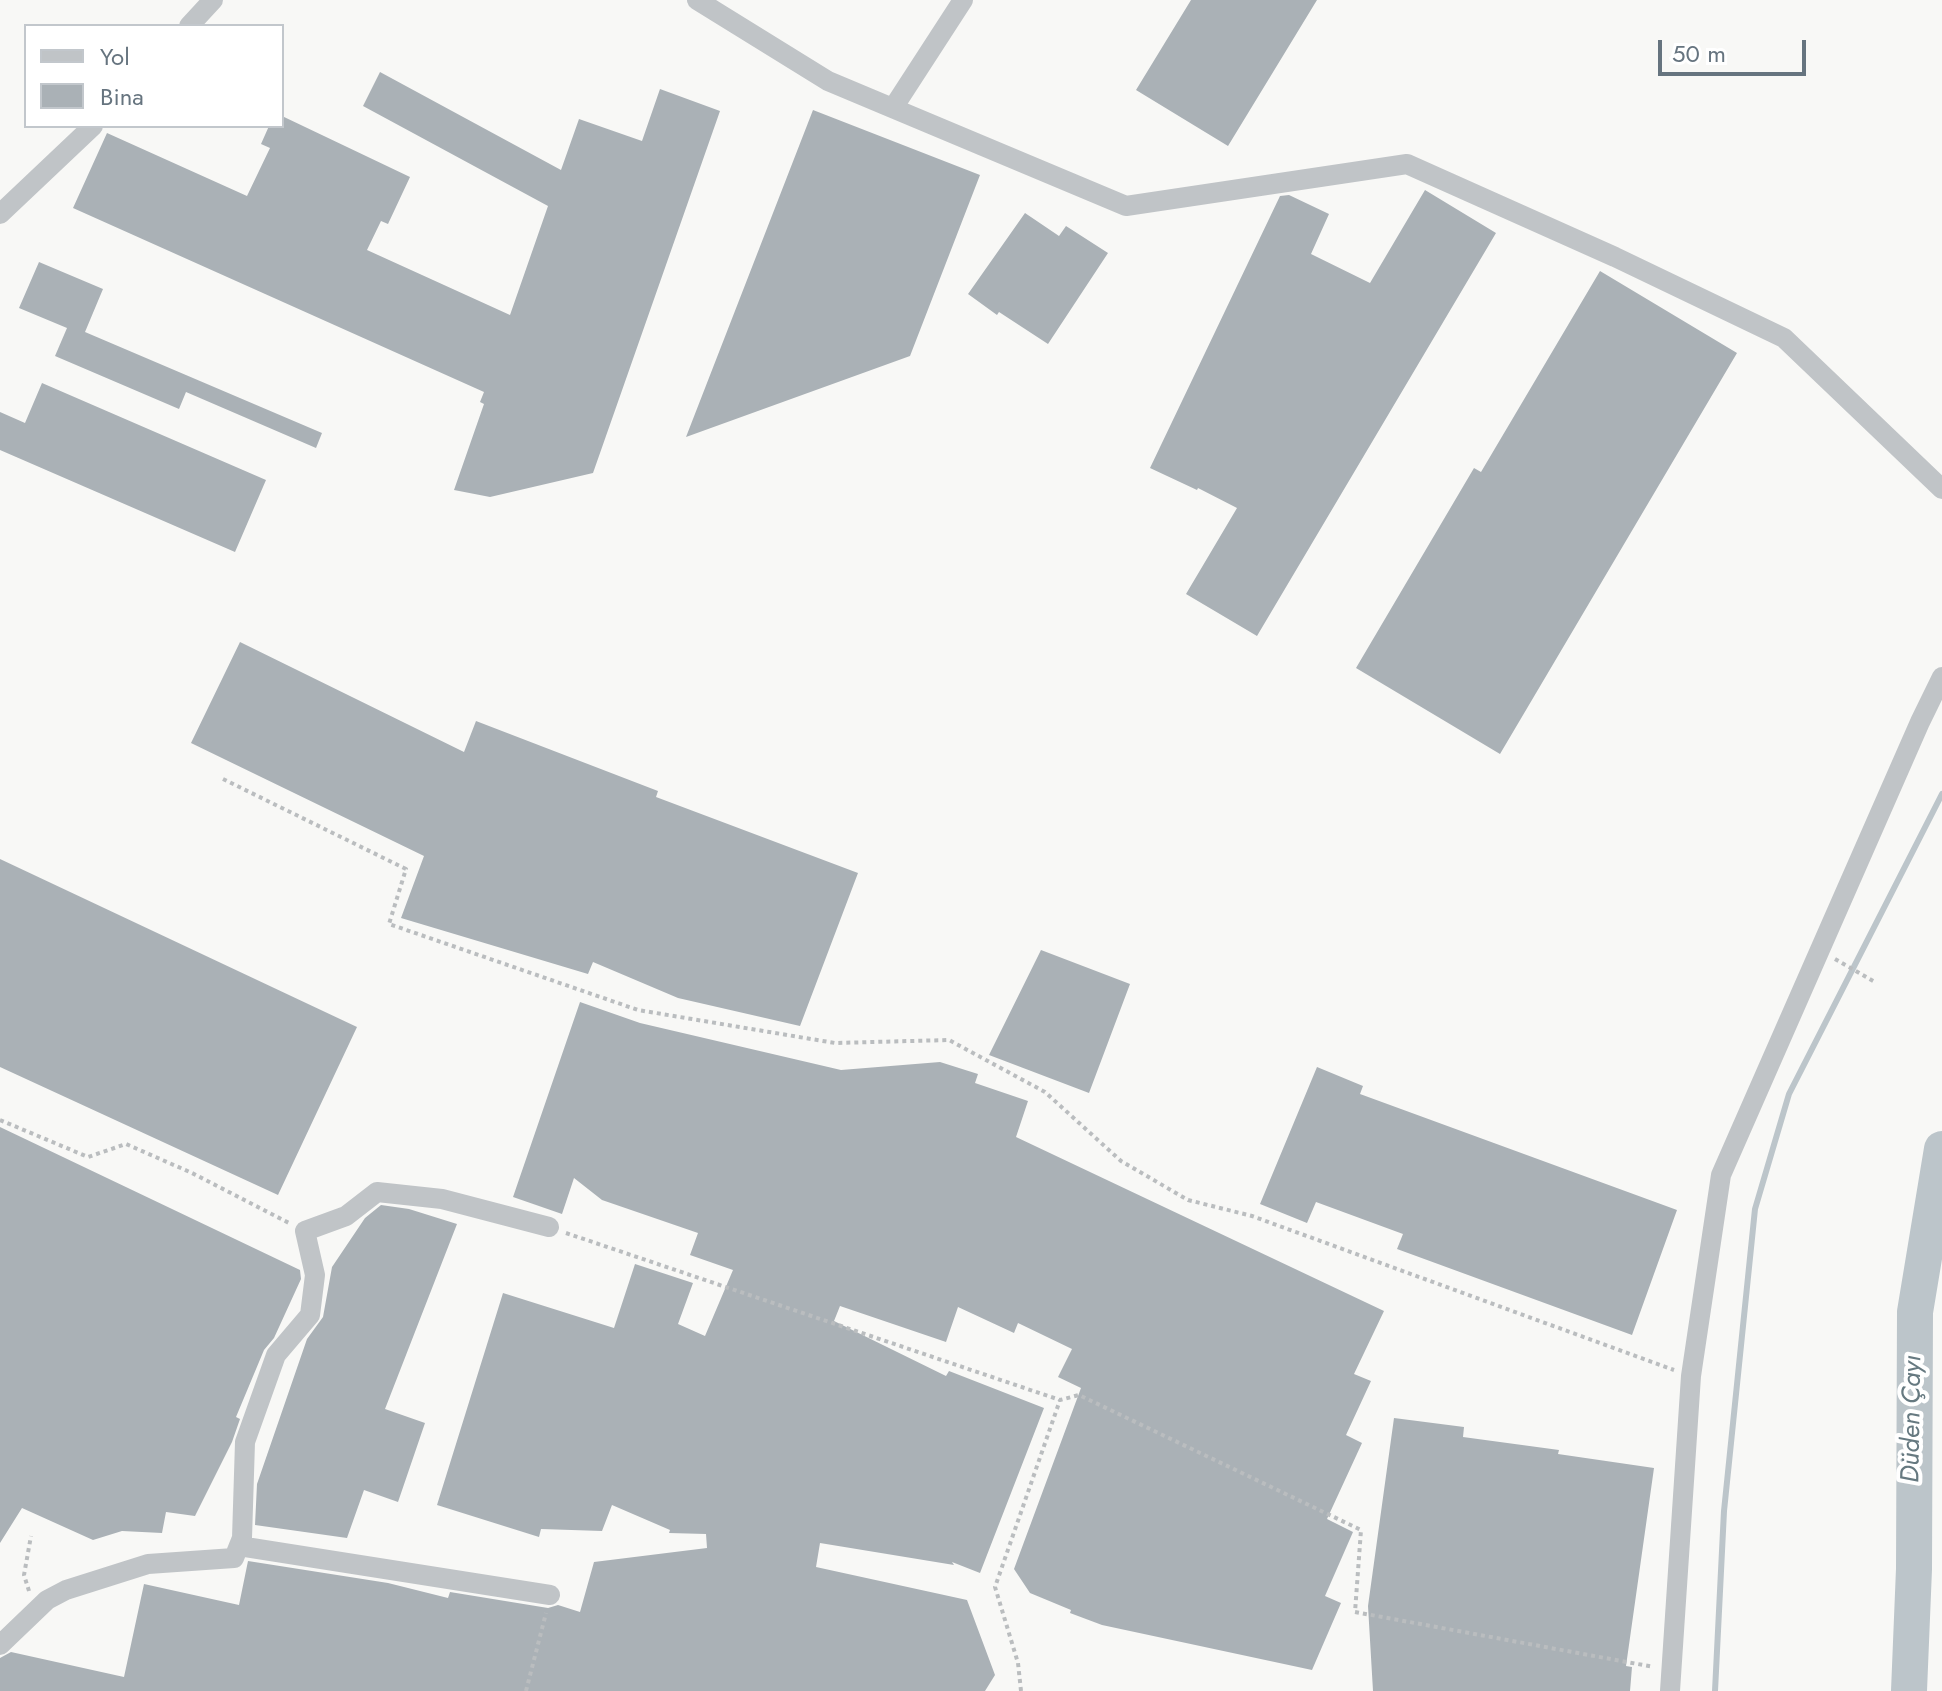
<!DOCTYPE html>
<meta charset="utf-8">
<style>
body{margin:0}
#map{position:relative;width:1942px;height:1691px;overflow:hidden;background:#f8f8f6;font-family:Jost,sans-serif}
canvas{display:block}
.legend{position:absolute;left:24px;top:24px;width:260px;height:104px;box-sizing:border-box;background:#fff;border:2px solid #c2c7cc;margin:0;padding:10px 14px;list-style:none;font-size:24px;color:#66747f}
.legend li{display:flex;align-items:center;gap:16px;height:40px}
.legend b{width:40px;border:2px solid #c2c7cc}
.scale{position:absolute;left:1658px;top:40px;width:148px;height:36px;box-sizing:border-box;border:4px solid #66747f;border-top:0;padding-left:10px;font-size:24px;line-height:28px;white-space:nowrap;color:#66747f;-webkit-text-stroke:6px #fff;paint-order:stroke}
</style>
<div id="map">
<canvas width="1942" height="1691"></canvas>
<ul class="legend">
<li><b style="height:10px;background:#c0c4c7"></b>Yol</li>
<li><b style="height:22px;background:#aab1b6"></b>Bina</li>
</ul>
<div class="scale">50 m</div>
</div>
<script>
const c = document.querySelector('canvas').getContext('2d');
c.lineJoin = 'round';
function stroke(path, color, width, dash) {
  c.strokeStyle = color;
  c.lineWidth = width;
  c.lineCap = dash ? 'butt' : 'round';
  c.setLineDash(dash || []);
  c.stroke(path);
}
function paint(path, color) {
  c.fillStyle = color;
  c.fill(path, 'evenodd');
}
function write(font, color, halo, rows, align = 'center') {
  c.font = font + ' Jost,sans-serif';
  c.lineWidth = 8;
  c.setLineDash([]);
  c.textBaseline = 'middle';
  c.strokeStyle = halo;
  c.fillStyle = color;
  for (const [text, x, y, turn = 0] of rows) {
    c.save();
    c.translate(x, y);
    c.rotate((+turn || 0) * Math.PI / 180);
    c.textAlign = isNaN(turn) ? turn : align;
    if (halo) c.strokeText(text, 0, 0);
    c.fillText(text, 0, 0);
    c.restore();
  }
}
const stream = new Path2D(`
 M 1715,1691 L 1724,1511 L 1755,1209 L 1789,1094 L 1942,794`);
const river = new Path2D(`
 M 1909,1691 L 1914,1569 L 1915,1312 L 1942,1149`);
const building = new Path2D(`
 M 1191,0 L 1317,0 L 1228,146 L 1136,90 Z
 M 380,72 L 561,170 L 579,119 L 642,141 L 660,89 L 720,111 L 593,473 L 490,497 L 454,490 L 484,404 L 480,402 L 484,392 L 73,208 L 107,133 L 247,196 L 270,148 L 261,144 L 269,126 L 282,126 L 282,116 L 410,177 L 388,224 L 381,221 L 367,250 L 510,315 L 548,206 L 363,106 Z
 M 813,110 L 980,175 L 910,356 L 686,437 Z
 M 1425,190 L 1496,233 L 1257,636 L 1186,594 L 1237,508 L 1198,488 L 1197,490 L 1150,468 L 1280,196 L 1289,195 L 1329,214 L 1311,254 L 1370,283 Z
 M 1025,213 L 1059,236 L 1066,226 L 1108,253 L 1048,344 L 999,312 L 997,315 L 968,294 Z
 M 39,262 L 103,289 L 85,332 L 322,433 L 316,448 L 186,392 L 179,409 L 55,356 L 67,328 L 19,308 Z
 M 1600,271 L 1737,353 L 1500,754 L 1356,668 L 1474,468 L 1481,472 Z
 M 42,383 L 266,480 L 235,552 L 0,450 L 0,412 L 25,423 Z
 M 240,642 L 464,752 L 476,721 L 658,791 L 656,797 L 858,873 L 800,1026 L 678,998 L 593,962 L 588,974 L 401,918 L 424,856 L 191,743 Z
 M 0,859 L 357,1027 L 278,1195 L 0,1067 Z
 M 1041,950 L 1130,984 L 1089,1093 L 989,1055 Z
 M 580,1002 L 640,1023 L 841,1070 L 940,1062 L 978,1074 L 975,1083 L 1028,1101 L 1016,1137 L 1384,1311 L 1354,1374 L 1371,1381 L 1346,1435 L 1362,1443 L 1327,1519 L 1353,1532 L 1325,1596 L 1341,1603 L 1312,1670 L 1102,1625 L 1070,1613 L 1071,1610 L 1030,1593 L 1014,1569 L 1081,1388 L 1058,1377 L 1072,1349 L 1018,1323 L 1014,1333 L 958,1307 L 946,1342 L 840,1306 L 834,1321 L 946,1376 L 949,1371 L 1044,1408 L 980,1573 L 952,1562 L 954,1565 L 820,1543 L 816,1567 L 967,1600 L 995,1675 L 985,1691 L 0,1691 L 0,1658 L 11,1652 L 124,1677 L 144,1584 L 239,1605 L 248,1561 L 388,1583 L 448,1598 L 450,1592 L 548,1608 L 558,1605 L 580,1612 L 594,1562 L 707,1548 L 706,1534 L 669,1533 L 670,1530 L 612,1505 L 602,1531 L 541,1529 L 539,1537 L 437,1505 L 503,1293 L 614,1328 L 635,1264 L 693,1283 L 678,1324 L 705,1336 L 733,1270 L 690,1255 L 698,1233 L 602,1200 L 574,1178 L 562,1214 L 513,1197 Z
 M 1317,1067 L 1363,1086 L 1360,1094 L 1677,1210 L 1632,1335 L 1397,1249 L 1403,1234 L 1316,1202 L 1307,1223 L 1260,1204 Z
 M 0,1127 L 300,1270 L 301,1279 L 274,1338 L 264,1350 L 236,1417 L 240,1419 L 232,1442 L 195,1516 L 166,1512 L 162,1533 L 122,1531 L 93,1540 L 22,1508 L 0,1543 Z
 M 381,1205 L 409,1209 L 457,1224 L 385,1409 L 425,1423 L 398,1502 L 364,1490 L 347,1538 L 255,1525 L 257,1484 L 307,1339 L 323,1317 L 332,1267 L 365,1218 Z
 M 1394,1418 L 1464,1427 L 1463,1437 L 1559,1450 L 1558,1454 L 1654,1468 L 1626,1666 L 1632,1667 L 1630,1691 L 1373,1691 L 1368,1606 Z`);
const path = new Path2D(`
 M 223,779 L 406,869 L 389,924 L 638,1010 L 835,1043 L 949,1040 L 1045,1092 L 1121,1161 L 1188,1200 L 1252,1216 L 1674,1370
 M 1835,959 L 1875,982
 M 0,1120 L 88,1157 L 126,1144 L 192,1173 L 289,1223
 M 566,1233 L 1060,1400 L 1079,1395 L 1361,1530 L 1355,1612 L 1654,1667
 M 29,1591 L 24,1575 L 31,1536
 M 526,1691 L 546,1613
 M 1021,1691 L 1018,1663 L 995,1587 L 1060,1400`);
const minor = new Path2D(`
 M 697,0 L 828,81 L 1126,206 L 1407,164 L 1615,257 L 1784,338 L 1942,489
 M 189,26 L 213,0
 M 893,108 L 963,0
 M 0,214 L 93,126
 M 239,1546 L 550,1595
 M 0,1645 L 47,1600 L 66,1590 L 148,1564 L 234,1558 L 242,1538 L 245,1442 L 276,1355 L 310,1315 L 315,1275 L 305,1231 L 346,1216 L 377,1192 L 442,1199 L 549,1227
 M 1670,1691 L 1691,1376 L 1721,1175 L 1920,722 L 1942,677`);
const waterNames = [
 ["Düden Çayı",1913,1419,-89]
];
stroke(stream, '#bcc5ca', 6);
stroke(river, '#bcc5ca', 36);
paint(building, '#aab1b6');
stroke(path, '#babdbf', 4, [4, 4]);
stroke(minor, '#c0c4c7', 20);
write('italic 26px', '#667980', '#fff', waterNames);
</script>
